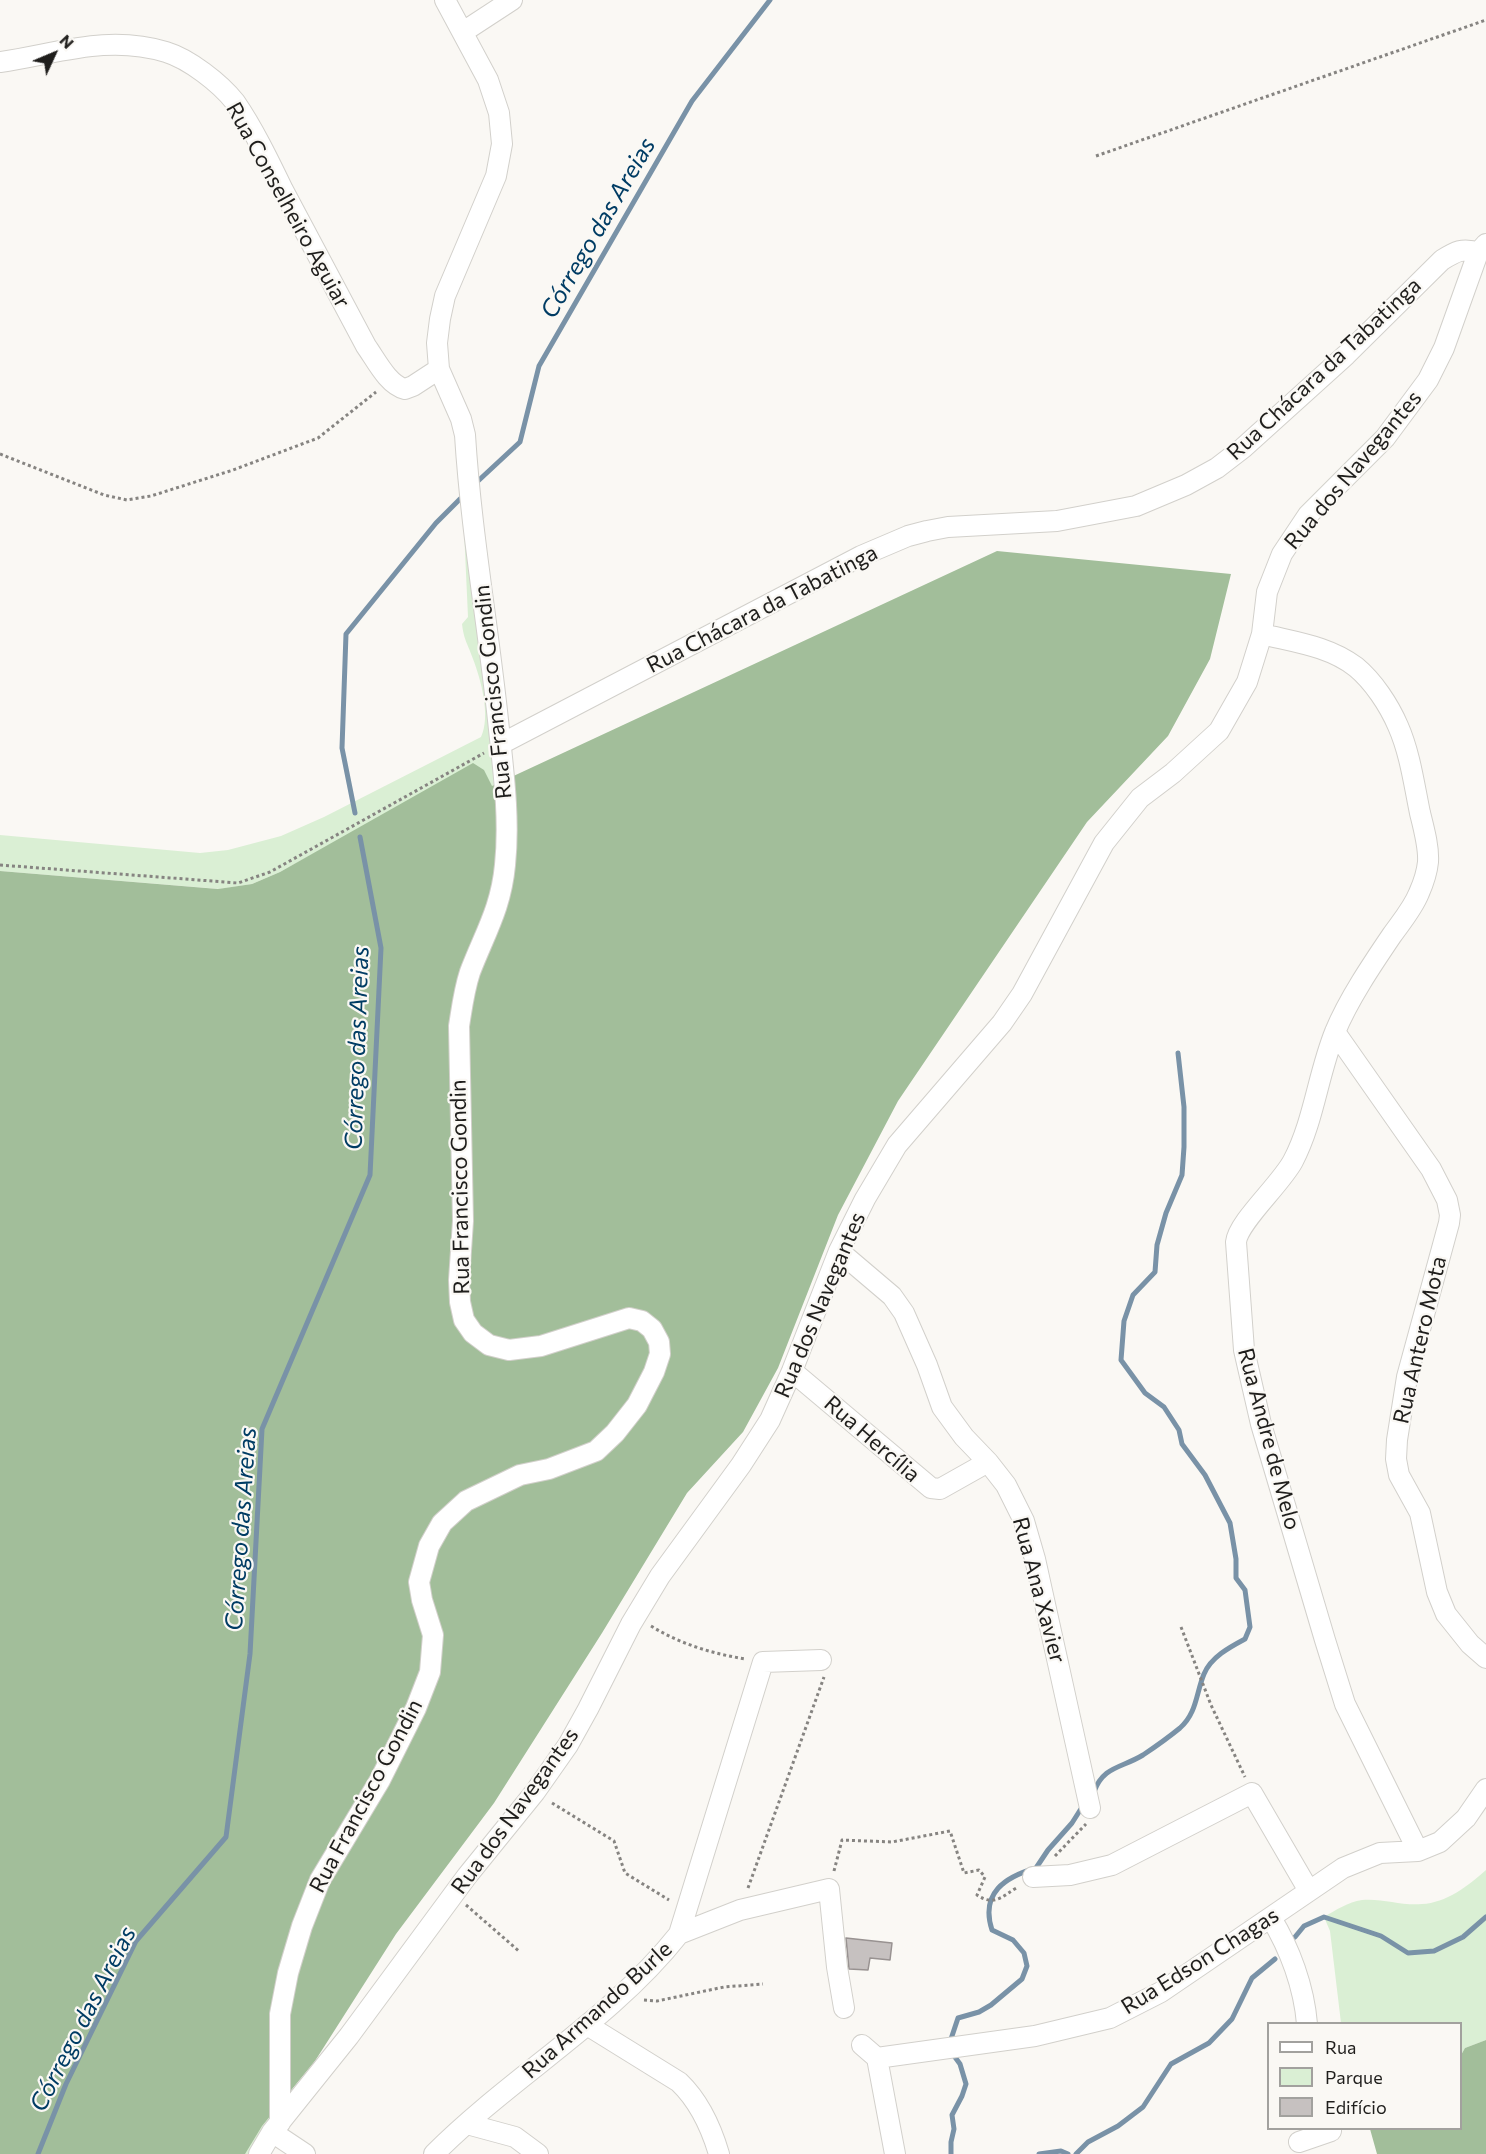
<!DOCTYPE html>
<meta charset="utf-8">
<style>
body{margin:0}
#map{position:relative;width:1486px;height:2154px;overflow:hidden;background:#faf8f4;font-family:Commissioner,sans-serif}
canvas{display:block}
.legend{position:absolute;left:1267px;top:2022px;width:195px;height:108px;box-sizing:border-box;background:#faf8f4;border:2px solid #a2a19e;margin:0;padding:8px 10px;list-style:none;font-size:18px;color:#1f1e1c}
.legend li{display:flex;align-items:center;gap:12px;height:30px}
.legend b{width:30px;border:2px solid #a2a19e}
.north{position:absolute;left:24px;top:24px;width:60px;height:60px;-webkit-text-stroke:4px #faf8f4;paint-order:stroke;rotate:46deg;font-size:16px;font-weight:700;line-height:24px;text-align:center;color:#1f1e1c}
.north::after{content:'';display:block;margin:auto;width:21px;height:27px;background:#1f1e1c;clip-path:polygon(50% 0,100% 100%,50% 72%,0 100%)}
</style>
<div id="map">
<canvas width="1486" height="2154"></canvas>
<ul class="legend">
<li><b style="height:8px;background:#fff"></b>Rua</li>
<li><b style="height:16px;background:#daefd4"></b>Parque</li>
<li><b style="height:16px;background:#c6c1c0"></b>Edifício</li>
</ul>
<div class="north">N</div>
</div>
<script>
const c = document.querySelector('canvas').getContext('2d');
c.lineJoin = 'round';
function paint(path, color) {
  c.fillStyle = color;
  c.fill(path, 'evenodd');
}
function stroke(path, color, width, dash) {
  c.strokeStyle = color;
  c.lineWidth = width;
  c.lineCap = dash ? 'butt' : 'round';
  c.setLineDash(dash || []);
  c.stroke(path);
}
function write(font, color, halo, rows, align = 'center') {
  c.font = font + ' Commissioner,sans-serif';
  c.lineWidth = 4.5;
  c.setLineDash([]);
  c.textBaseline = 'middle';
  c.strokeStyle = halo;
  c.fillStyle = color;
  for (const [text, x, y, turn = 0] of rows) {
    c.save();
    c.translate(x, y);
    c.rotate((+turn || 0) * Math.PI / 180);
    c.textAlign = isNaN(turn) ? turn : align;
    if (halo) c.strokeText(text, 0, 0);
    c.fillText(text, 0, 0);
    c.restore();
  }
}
const green = new Path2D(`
 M 463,507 L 500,774 L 266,2072 L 293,2095 L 250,2154 L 226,2154 L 342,838 L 280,872 L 252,884 L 219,889 L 0,871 L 0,835 L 200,853 L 228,850 L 281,836 L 324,817 L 481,737 C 491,716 481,680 473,659 C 468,644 464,641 462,624 L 468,617 Z
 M 1486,1870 L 1486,2040 L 1465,2048 L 1461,2055 L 1460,2024 L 1341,2023 L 1330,1931 L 1324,1917 C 1336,1910 1348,1902 1362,1900 C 1382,1898 1402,1906 1422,1904 C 1446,1903 1468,1886 1486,1870 Z`);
const forest = new Path2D(`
 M 997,551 L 1231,574 L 1210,659 L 1168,736 L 1087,822 L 898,1101 L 838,1215 L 778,1368 L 743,1432 L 687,1493 L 602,1633 L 494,1803 L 396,1934 L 315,2061 L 262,2126 L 245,2154 L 0,2154 L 0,871 L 218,889 L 252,884 L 280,872 L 473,763 L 484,770 L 492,786 Z
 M 1486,2040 L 1486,2154 L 1377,2154 L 1370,2129 L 1460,2128 L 1461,2055 L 1465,2048 Z`);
const stream = new Path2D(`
 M 478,481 L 520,442 L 539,366 L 692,101 L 770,0
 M 355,813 L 342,748 L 346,634 L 436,523 L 460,499
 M 1094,1792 C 1103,1766 1122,1768 1143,1755 C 1155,1747 1169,1737 1180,1728 C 1197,1713 1196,1693 1204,1674 C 1211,1657 1230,1647 1245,1639 L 1250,1627 L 1245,1590 L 1236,1578 L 1236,1559 L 1230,1523 L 1205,1475 L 1182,1444 L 1179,1430 L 1164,1407 L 1145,1393 L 1121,1360 L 1124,1321 L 1133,1295 L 1155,1272 L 1157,1245 L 1166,1213 L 1182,1175 L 1184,1147 L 1184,1107 L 1178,1053
 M 1295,1937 L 1304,1926 L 1324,1917 L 1381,1936 L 1408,1953 L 1434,1951 L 1463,1937 L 1486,1917
 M 38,2154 L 66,2084 L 136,1941 L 226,1837 L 250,1654 L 262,1429 L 370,1175 L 381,948 L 360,837
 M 951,2154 L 951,2142 L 954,2129 L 952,2115 L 962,2096 L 966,2084 L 960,2064 L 952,2053 L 951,2039 L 958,2018 L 979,2012 L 991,2005 L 1022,1979 L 1027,1966 L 1024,1953 L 1013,1940 L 992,1930 C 980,1893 1005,1877 1036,1868 L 1048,1850 L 1072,1823 L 1084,1804
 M 1039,2154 L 1061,2151 L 1068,2154
 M 1076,2154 L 1088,2142 L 1118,2126 L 1143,2107 L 1171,2064 L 1209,2043 L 1232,2019 L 1252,1978 L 1275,1959`);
const building = new Path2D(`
 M 846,1938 L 892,1943 L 890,1960 L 870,1958 L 868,1970 L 849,1969 Z`);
const path = new Path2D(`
 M 1096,156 L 1486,20
 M 0,454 L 104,495 L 127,500 L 151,496 L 233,470 L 318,438 L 376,392
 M 0,865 L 238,883 L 270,872 L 484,753
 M 651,1626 C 680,1644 713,1654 746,1659
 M 1181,1627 L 1211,1705 L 1245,1777
 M 552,1803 L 614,1841 L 625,1873 L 669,1900
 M 1055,1856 L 1086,1824
 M 834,1871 L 842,1840 L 892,1842 L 950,1831 L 964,1873 L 979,1870 L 985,1877 L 977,1895 C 995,1907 1002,1896 1018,1887
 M 748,1888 L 824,1677
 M 466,1905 L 520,1952
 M 644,2000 L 657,2001 L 724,1987 L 763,1984`);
const minor = new Path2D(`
 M 463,32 L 512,0
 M 0,62 C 57,54 107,34 166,52 C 189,59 220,83 235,102 C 253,128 269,161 283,190 C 311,242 338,294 366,346 C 376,360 388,385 405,389 L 413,386 L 439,369
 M 1262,634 C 1294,642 1329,646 1356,667 C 1373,681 1389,705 1398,726 C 1410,753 1414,784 1420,813 C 1424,829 1429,847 1428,862 C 1427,872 1423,884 1419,893 C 1413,908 1402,921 1392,935 C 1373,963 1348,1000 1335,1032 C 1318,1074 1314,1121 1293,1161 C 1281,1184 1238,1222 1236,1242 L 1244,1350 L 1261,1424 L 1325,1640 L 1345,1704 L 1418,1851
 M 501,744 L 861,556 L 908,536 L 927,531 L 948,527 L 1057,521 L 1136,506 L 1186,485 L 1217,468 L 1243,448 L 1346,355 L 1442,260 C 1455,252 1463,247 1478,253
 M 1335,1032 L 1431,1169 L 1447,1200 L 1450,1215 L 1449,1223 L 1407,1377 L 1397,1440 L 1396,1459 L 1399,1475 L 1420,1513 L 1437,1592 L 1446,1614 L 1470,1644 L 1486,1658
 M 839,1251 L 892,1296 L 904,1313 L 927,1365 L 942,1407 L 964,1437 L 988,1462 L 1006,1485 L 1024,1521 L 1035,1559 L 1090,1808
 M 792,1371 L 931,1488 L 940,1489 L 988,1462
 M 1033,1877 L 1070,1875 L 1112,1865 L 1252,1793 L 1309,1891
 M 1271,1918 C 1290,1949 1304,1987 1307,2024
 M 679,1934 L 740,1910 L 829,1889 L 837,1967 L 844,2008
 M 587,2025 L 679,2082 C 700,2102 711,2127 719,2154
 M 862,2045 L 877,2058 L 895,2154
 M 877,2058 L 1035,2036 L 1110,2018 L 1161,1992 L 1343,1868 L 1380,1853 L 1418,1851 L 1440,1842 L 1466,1818 L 1486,1789
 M 280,2123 L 280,2014 L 288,1973 L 302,1926 L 320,1880 L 380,1780 L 416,1708 L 430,1672 L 433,1635 L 422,1600 L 419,1582 L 429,1546 L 442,1523 L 466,1501 L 520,1475 L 549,1469 L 596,1451 L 615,1433 L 637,1405 L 654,1372 L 660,1354 L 659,1342 L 652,1329 L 642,1321 L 629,1318 L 541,1346 L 509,1350 L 489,1345 L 473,1333 L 464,1320 L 460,1302 L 459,1280 L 463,1221 L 459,1026 C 462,1007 464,990 470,972 C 485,933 501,908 505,865 C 510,817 503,768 498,720 C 488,625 471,531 465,435 L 461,419 L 439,369 L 437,343 L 440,319 L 445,296 L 496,176 L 502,144 L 499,113 L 488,80 L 445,0
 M 467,2124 L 515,2137 L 538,2154
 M 272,2132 L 305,2154
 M 1299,2142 L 1331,2131 L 1330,2128
 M 259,2154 L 272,2132 L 349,2036 L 467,1876 L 535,1792 L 568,1745 L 588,1709 L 631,1624 L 660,1576 L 741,1465 L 770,1420 L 792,1371 L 839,1251 L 865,1199 L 897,1145 L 1002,1023 L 1022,994 L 1104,843 L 1140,798 L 1173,773 L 1219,731 L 1247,682 L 1262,634 L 1267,592 L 1282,554 L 1308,515 L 1385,438 L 1428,380 L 1444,348 L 1478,253 L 1486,244
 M 434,2154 C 512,2076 611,2020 679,1934 L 763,1662 L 821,1660`);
const streetNames = [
 ["Rua Conselheiro Aguiar",288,205,61],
 ["Rua Chácara da Tabatinga",1324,369,-43],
 ["Rua dos Navegantes",1353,470,-50],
 ["Rua Chácara da Tabatinga",762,609,-27],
 ["Rua Francisco Gondin",493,692,-96],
 ["Rua Francisco Gondin",460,1187,-91],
 ["Rua dos Navegantes",820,1305,-67],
 ["Rua Antero Mota",1420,1340,-77],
 ["Rua Hercília",872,1439,41],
 ["Rua Andre de Melo",1269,1439,75],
 ["Rua Ana Xavier",1039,1590,75],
 ["Rua Francisco Gondin",366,1796,-62],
 ["Rua dos Navegantes",515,1811,-54],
 ["Rua Edson Chagas",1200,1961,-32],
 ["Rua Armando Burle",597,2010,-42]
];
const waterNames = [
 ["Córrego das Areias",598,228,-60],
 ["Córrego das Areias",357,1048,-88],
 ["Córrego das Areias",241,1529,-86],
 ["Córrego das Areias",83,2019,-63]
];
paint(green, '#daefd4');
paint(forest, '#a2be9a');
stroke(stream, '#7992a7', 5);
paint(building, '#c6c1c0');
stroke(building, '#989291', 1.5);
stroke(minor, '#d2d0cb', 22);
stroke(path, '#868481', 3, [3, 3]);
stroke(minor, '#fff', 20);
write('22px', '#1f1e1c', '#faf8f4', streetNames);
write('italic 24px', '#003c64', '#faf8f4', waterNames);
</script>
